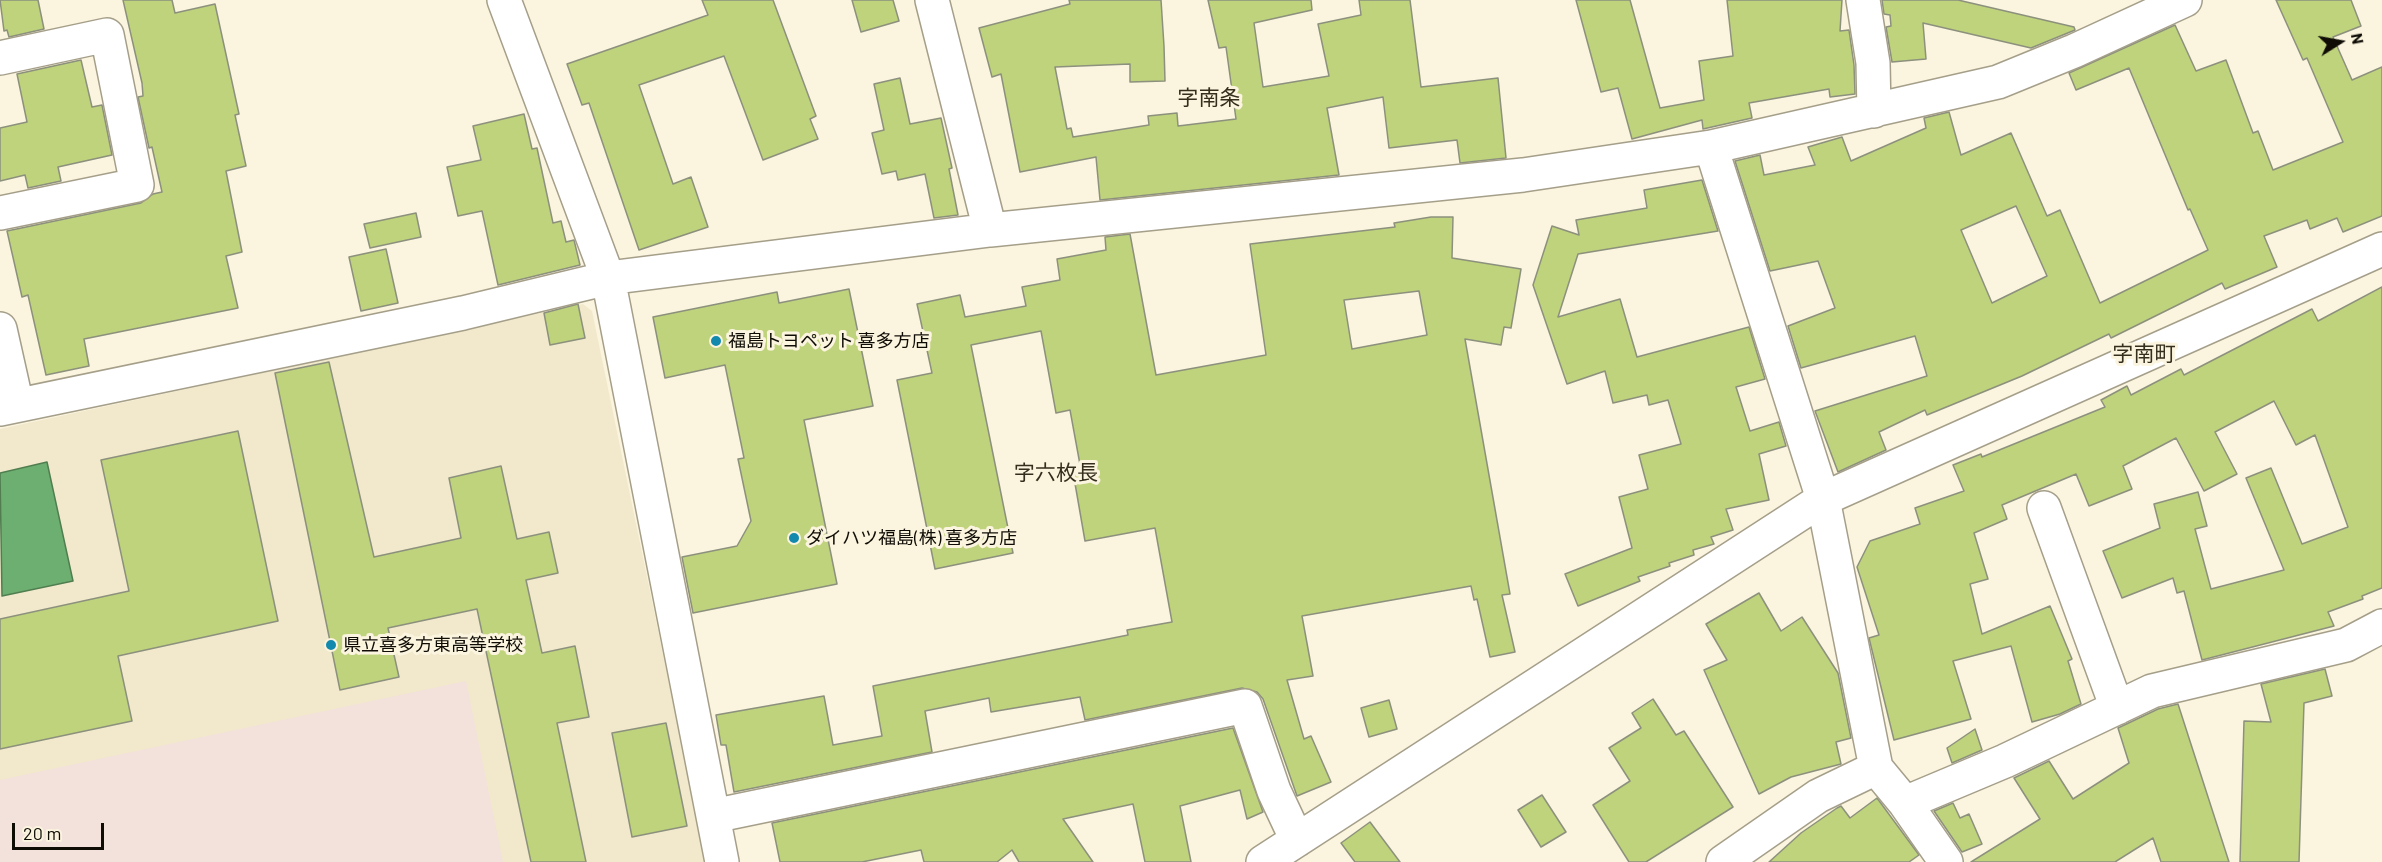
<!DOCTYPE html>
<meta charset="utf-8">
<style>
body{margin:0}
#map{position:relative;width:2382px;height:862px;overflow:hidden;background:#fbf4de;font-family:Barlow,sans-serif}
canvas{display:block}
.north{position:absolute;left:2310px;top:12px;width:60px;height:60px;-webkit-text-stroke:4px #fbf4de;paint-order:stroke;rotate:79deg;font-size:16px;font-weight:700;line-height:24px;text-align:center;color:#0e0c05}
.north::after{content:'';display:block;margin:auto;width:21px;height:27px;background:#0e0c05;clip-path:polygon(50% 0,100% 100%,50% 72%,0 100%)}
.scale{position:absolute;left:12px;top:823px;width:92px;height:27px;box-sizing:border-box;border:3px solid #0e0c05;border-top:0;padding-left:8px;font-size:18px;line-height:21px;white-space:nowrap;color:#0e0c05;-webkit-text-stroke:4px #fbf4de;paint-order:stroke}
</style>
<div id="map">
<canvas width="2382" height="862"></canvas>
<div class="north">N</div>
<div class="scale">20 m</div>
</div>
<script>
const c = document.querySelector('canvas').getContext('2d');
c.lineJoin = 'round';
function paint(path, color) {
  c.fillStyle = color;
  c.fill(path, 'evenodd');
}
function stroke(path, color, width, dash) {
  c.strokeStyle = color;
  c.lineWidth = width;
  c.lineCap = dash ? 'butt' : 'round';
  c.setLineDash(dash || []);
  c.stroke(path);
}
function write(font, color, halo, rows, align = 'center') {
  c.font = font + ' Barlow,"Noto Sans JP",sans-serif';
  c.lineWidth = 6;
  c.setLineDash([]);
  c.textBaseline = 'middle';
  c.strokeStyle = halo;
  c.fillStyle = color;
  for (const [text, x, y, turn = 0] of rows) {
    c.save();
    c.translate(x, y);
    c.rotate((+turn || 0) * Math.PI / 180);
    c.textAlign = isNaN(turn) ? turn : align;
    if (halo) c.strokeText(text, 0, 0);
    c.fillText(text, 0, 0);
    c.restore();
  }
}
const built = new Path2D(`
 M 583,304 L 592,311 L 706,862 L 0,862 L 0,429 Z`);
const green = new Path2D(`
 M 466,681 L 503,862 L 0,862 L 0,780 Z`);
const water = new Path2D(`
 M 47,462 L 73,581 L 2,596 L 0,473 Z`);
const building = new Path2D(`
 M 0,0 L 38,0 L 44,29 L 9,37 L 7,30 L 4,31 Z
 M 123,0 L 172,0 L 175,13 L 215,4 L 239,114 L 235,115 L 246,166 L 226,171 L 242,252 L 226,256 L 238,308 L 84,339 L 89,366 L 46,375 L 28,295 L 22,297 L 7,231 L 141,203 L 153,194 L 162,192 L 152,147 L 149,148 L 138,97 L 143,96 L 142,83 Z
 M 702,0 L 773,0 L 816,116 L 810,119 L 818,139 L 763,160 L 724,56 L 639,85 L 673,184 L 691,177 L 708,227 L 639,250 L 589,103 L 582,105 L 567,64 L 708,15 Z
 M 852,0 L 893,0 L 899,21 L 861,32 Z
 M 1069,0 L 1161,0 L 1164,46 L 1165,81 L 1130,82 L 1130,64 L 1055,67 L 1067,129 L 1071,128 L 1073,137 L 1149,125 L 1148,116 L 1177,113 L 1178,126 L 1236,119 L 1226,47 L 1219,48 L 1208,0 L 1311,0 L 1312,10 L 1254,23 L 1263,87 L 1329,76 L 1318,24 L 1361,15 L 1359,0 L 1410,0 L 1421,87 L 1498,78 L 1506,158 L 1460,163 L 1457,140 L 1389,148 L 1383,97 L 1327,108 L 1339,175 L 1100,200 L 1096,157 L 1020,172 L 1001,74 L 992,77 L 979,28 L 1070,4 Z
 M 1576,0 L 1630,0 L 1660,108 L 1704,100 L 1699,61 L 1733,56 L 1727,0 L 1842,0 L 1840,31 L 1849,30 L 1854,65 L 1855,94 L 1830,97 L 1829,89 L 1749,103 L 1752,118 L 1703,129 L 1702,120 L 1632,139 L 1618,88 L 1601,92 Z
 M 1882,0 L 1958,0 L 2074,27 L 2075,30 L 2031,48 L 1923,23 L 1926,59 L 1892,62 L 1886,27 L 1891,26 L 1890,15 L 1884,14 Z
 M 2276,0 L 2351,0 L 2361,26 L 2333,37 L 2352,80 L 2382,67 L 2382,216 L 2343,232 L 2337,218 L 2310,229 L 2307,220 L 2264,236 L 2277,267 L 2225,289 L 2222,283 L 2111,338 L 2109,334 L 2022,376 L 1927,415 L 1925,410 L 1879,432 L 1886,450 L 1838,472 L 1815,411 L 1927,376 L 1915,336 L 1801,368 L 1788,326 L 1835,308 L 1818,261 L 1770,271 L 1735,161 L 1760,155 L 1764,175 L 1815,165 L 1808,147 L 1842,137 L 1851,161 L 1926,128 L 1924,118 L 1949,112 L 1961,155 L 2011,133 L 2047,216 L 2060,210 L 2100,303 L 2208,250 L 2190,209 L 2188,210 L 2129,68 L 2076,90 L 2069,73 L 2175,25 L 2196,71 L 2226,60 L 2253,133 L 2258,131 L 2273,170 L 2343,142 L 2307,58 L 2303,60 ZM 2016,206 L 2047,276 L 1992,303 L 1961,230 Z
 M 81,60 L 92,107 L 102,105 L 112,155 L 58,167 L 61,181 L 28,188 L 25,175 L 0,181 L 0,128 L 27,122 L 17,74 Z
 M 900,78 L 910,124 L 941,118 L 952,168 L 949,169 L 958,215 L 934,218 L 925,174 L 898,180 L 896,171 L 882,174 L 872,133 L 884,130 L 874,84 Z
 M 524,114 L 532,149 L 537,148 L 553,223 L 561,221 L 566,242 L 574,240 L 580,265 L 498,285 L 482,211 L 458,216 L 447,167 L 481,160 L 473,126 Z
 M 1702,180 L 1718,231 L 1578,254 L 1558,317 L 1620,299 L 1637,357 L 1749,327 L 1765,379 L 1736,387 L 1750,431 L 1779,422 L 1786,446 L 1759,454 L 1769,500 L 1726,509 L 1733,530 L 1711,537 L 1714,544 L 1693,550 L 1694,555 L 1669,563 L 1670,566 L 1638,577 L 1640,581 L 1578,606 L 1565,574 L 1632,548 L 1619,497 L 1648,489 L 1639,455 L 1681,444 L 1668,400 L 1649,405 L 1647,395 L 1613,403 L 1605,371 L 1567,384 L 1533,285 L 1552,226 L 1579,235 L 1576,220 L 1647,208 L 1644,190 Z
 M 416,213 L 421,237 L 370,248 L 364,224 Z
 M 1431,217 L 1453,217 L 1452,258 L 1521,269 L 1511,328 L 1504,327 L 1501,345 L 1465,339 L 1510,594 L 1502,595 L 1515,652 L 1490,657 L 1477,599 L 1474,600 L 1471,586 L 1302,616 L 1313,676 L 1287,680 L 1304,739 L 1311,736 L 1331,782 L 1297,796 L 1263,699 L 1257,692 L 1242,688 L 1085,720 L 1080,697 L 991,712 L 989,698 L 925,711 L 932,752 L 734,792 L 726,745 L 721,745 L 716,715 L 824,696 L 833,745 L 882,736 L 873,686 L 1128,635 L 1127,630 L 1172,622 L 1155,528 L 1085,541 L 1073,472 L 1081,470 L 1070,410 L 1056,413 L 1041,331 L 971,345 L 1013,553 L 935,569 L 897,380 L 932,373 L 917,304 L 960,295 L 965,317 L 1026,306 L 1022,287 L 1060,280 L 1057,259 L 1106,250 L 1105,237 L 1130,234 L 1156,375 L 1266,355 L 1250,244 L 1395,227 L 1394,223 ZM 1419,291 L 1427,335 L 1352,349 L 1344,300 Z
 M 386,249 L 398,303 L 361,311 L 349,257 Z
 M 2382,287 L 2382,588 L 2362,596 L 2363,599 L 2328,612 L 2334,626 L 2202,660 L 2184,591 L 2177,593 L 2173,578 L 2122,598 L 2103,551 L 2160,528 L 2154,504 L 2198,492 L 2207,526 L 2195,529 L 2211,589 L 2284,570 L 2246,478 L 2271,468 L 2302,544 L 2348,527 L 2315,435 L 2296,445 L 2274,401 L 2215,432 L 2237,474 L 2204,491 L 2176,438 L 2123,466 L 2132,489 L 2089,506 L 2076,474 L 2002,505 L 2007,519 L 1974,533 L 1988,579 L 1970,584 L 1982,634 L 2050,606 L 2072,659 L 2068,661 L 2081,704 L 2060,714 L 2032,722 L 2011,646 L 1953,661 L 1971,719 L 1894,740 L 1869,638 L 1879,635 L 1857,567 L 1870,541 L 1920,524 L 1915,508 L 1964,491 L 1953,465 L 1981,454 L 1982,457 L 2105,407 L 2101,400 L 2127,386 L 2131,395 L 2181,369 L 2184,375 L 2312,309 L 2318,321 Z
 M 849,289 L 873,406 L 804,420 L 837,584 L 693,613 L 682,557 L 737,546 L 751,521 L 738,459 L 744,458 L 725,365 L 665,378 L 653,317 L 777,292 L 779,303 Z
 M 578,304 L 585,338 L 550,345 L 544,313 Z
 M 329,362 L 374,557 L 461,538 L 449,478 L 501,466 L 517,539 L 549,532 L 558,573 L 526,580 L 542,653 L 575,646 L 589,717 L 557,723 L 586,862 L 531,862 L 477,609 L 388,628 L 399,677 L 340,690 L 275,373 Z
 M 238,431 L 278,621 L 118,656 L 132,721 L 0,749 L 0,619 L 129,591 L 101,460 Z
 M 1759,593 L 1781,631 L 1802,617 L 1838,673 L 1851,738 L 1836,742 L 1841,764 L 1791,777 L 1759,794 L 1704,670 L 1727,660 L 1706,624 Z
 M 2325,669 L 2332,696 L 2304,703 L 2299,862 L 2240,862 L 2244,721 L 2271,722 L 2261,684 Z
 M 1653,699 L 1676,735 L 1684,731 L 1733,807 L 1646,862 L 1629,862 L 1593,805 L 1630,781 L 1609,748 L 1641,728 L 1632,713 Z
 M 1389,700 L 1397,729 L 1369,737 L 1361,708 Z
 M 2178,704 L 2229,862 L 2161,862 L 2153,838 L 2115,862 L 1971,862 L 2040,819 L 2014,778 L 2049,761 L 2073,799 L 2129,763 L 2118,728 L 2158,709 Z
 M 666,723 L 687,826 L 632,837 L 612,733 Z
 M 1233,728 L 1263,812 L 1247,819 L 1240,790 L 1180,806 L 1191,862 L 1145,862 L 1133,804 L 1063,819 L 1093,862 L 1019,862 L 1012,850 L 997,862 L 924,862 L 921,850 L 862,862 L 780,862 L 772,823 Z
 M 1975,729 L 1982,750 L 1952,763 L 1947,748 Z
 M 1542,795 L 1566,832 L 1541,847 L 1518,810 Z
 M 1877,798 L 1919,855 L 1909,862 L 1769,862 L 1801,833 L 1837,808 L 1841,806 L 1850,818 Z
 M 1953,803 L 1960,818 L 1969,814 L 1982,844 L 1962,852 L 1934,811 Z
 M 1370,822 L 1400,862 L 1355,862 L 1341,843 Z`);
const minor = new Path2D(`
 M 504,0 L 608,278 L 722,862
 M 932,0 L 990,230
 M 1863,0 L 1873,63 L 1874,111
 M 0,58 L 107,35 L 137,185 L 0,213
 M 1711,147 L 1823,499 L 1876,768 L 1905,803 L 1946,862
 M 0,329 L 17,405
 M 0,409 L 463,313 L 608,278 L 990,230 L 1523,175 L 1711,147 L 1998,82 L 2074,51 L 2185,0
 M 2044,508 L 2117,708
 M 1905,803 L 2005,761 L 2152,691 L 2346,645 L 2382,626
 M 713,816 L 1245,706 L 1274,791 L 1297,840
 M 1263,862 L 1823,499 L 2382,249
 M 1723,862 L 1818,796 L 1876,768`);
const markers = [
 [716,341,6,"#138aad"],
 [794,538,6,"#138aad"],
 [331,645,6,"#138aad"]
];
const poiNames = [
 ["福島トヨペット 喜多方店",728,341],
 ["ダイハツ福島(株) 喜多方店",806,538],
 ["県立喜多方東高等学校",343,645]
];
const quarterNames = [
 ["字南条",1209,98],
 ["字南町",2144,354],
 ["字六枚長",1056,473]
];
paint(built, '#f2e9cc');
paint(green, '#f3e1db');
paint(water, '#6caf70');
stroke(water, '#507e50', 1.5);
paint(building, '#bfd27c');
stroke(building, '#8c917d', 1.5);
stroke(minor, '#a59f8a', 36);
stroke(minor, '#fff', 33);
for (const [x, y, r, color] of markers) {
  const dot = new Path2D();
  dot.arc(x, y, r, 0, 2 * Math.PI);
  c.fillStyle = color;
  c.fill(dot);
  stroke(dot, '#fbf4de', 2);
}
write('18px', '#0e0c05', '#fbf4de', poiNames, 'left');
write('21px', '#342e1d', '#fbf4de', quarterNames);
</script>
